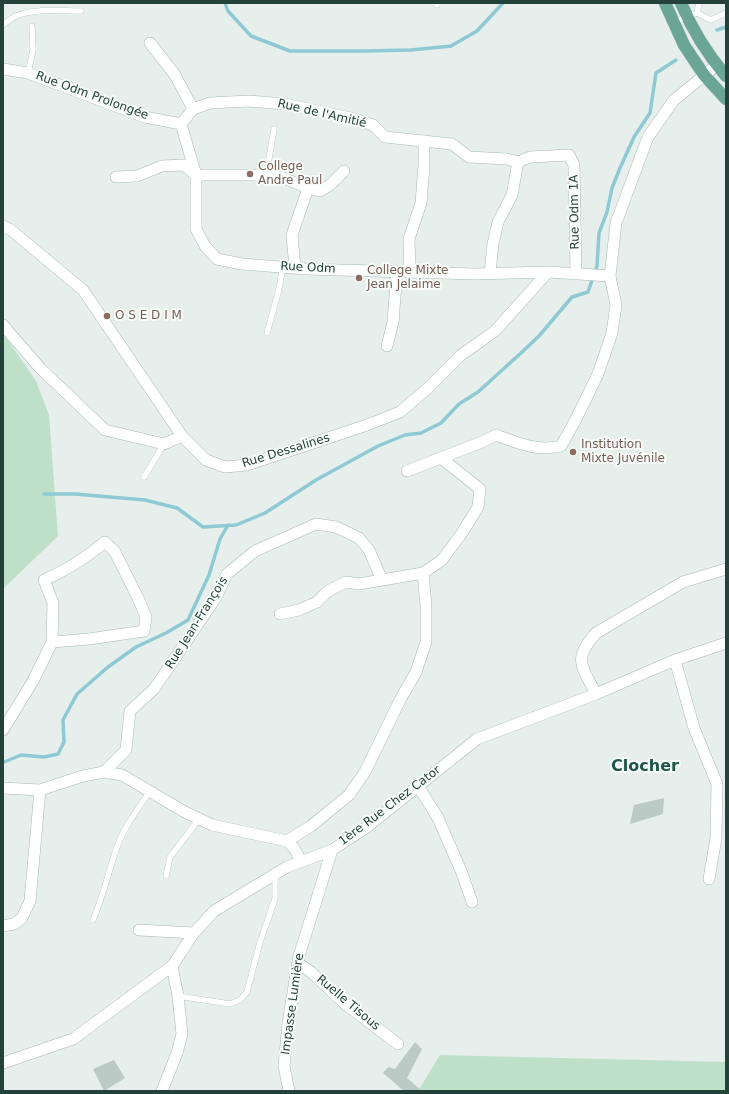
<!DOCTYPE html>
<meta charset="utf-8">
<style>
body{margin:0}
#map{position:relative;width:729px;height:1094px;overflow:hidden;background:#e6efeb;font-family:"DejaVu Sans",sans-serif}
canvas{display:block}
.frame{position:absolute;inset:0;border:4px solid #24423a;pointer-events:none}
</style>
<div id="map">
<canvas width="729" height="1094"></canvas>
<div class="frame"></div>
</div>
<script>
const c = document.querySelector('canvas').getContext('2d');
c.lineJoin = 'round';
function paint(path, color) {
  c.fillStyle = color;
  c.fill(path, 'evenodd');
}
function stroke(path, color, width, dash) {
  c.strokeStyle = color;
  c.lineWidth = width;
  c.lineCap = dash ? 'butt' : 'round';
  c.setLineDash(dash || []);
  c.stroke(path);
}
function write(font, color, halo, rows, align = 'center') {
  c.font = font + ' "DejaVu Sans",sans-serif';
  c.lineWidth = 4;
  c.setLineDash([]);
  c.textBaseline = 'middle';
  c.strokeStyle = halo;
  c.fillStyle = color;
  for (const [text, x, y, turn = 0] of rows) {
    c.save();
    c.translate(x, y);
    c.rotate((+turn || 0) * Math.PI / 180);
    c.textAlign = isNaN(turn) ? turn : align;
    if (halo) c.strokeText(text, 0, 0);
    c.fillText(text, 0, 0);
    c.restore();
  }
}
const green = new Path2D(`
 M 3,333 L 36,381 L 49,415 L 58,536 L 3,589 Z
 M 440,1055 L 726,1062 L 726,1091 L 418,1091 Z`);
const stream = new Path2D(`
 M 225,3 L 228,11 L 251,36 L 290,51 L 365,51 L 411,50 L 451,46 L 477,31 L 503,3
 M 717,30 L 726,27
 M 44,494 L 75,494 L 145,500 L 177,508 L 203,527 L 236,525 L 265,513 L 316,480 L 378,446 L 405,435 L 421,433 L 441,423 L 459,404 L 478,392 L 521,353 L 539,336 L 572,297 L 588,292 L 597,266 L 599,233 L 607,212 L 612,188 L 620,168 L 634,137 L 650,113 L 656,73 L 676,60
 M 4,762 L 21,755 L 44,757 L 58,754 L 64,742 L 63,720 L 77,694 L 108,667 L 136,647 L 166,633 L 188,620 L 209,575 L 220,539 L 228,525`);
const building = new Path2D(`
 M 664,798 L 663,814 L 630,824 L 634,805 Z
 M 415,1042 L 422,1049 L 407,1078 L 422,1091 L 404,1091 L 383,1073 L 388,1067 L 395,1069 Z
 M 114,1060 L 125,1078 L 104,1091 L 93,1069 Z`);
const service = new Path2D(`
 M 437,5 L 437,3
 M 697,13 L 699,3
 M 673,22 L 697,13 L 711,20 L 726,13
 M 3,25 C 7,22 11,18 16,16 C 36,8 60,11 81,11
 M 28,73 L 33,50 L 32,26
 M 266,176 L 274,129
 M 267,333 L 278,293 L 283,267
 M 144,477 L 164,444
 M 166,876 L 170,857 L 199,819
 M 93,920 C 103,897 108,873 116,850 C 123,828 138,809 150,791
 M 178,996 L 230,1004 L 240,1000 L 247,992 L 260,942 L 275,899 L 275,875`);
const minor = new Path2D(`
 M 150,43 L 175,75 L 193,109
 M 3,69 L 28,73 L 145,117 L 181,124
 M 193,109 L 210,103 L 249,101 L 285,104 L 355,119 L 373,125 L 385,137 L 452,144 L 469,157 L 507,159 L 518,162 L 512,195 L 498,222 L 493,244 L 490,273
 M 193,109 L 181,124 L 196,175 L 256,175 L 281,177 L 308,188 L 320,191 L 330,185 L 344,171
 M 518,162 L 530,157 L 569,155 L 574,165 L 576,274
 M 116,177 L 137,176 L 162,166 L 184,165 L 196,175 L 196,229 L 205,246 L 217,259 L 242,264 L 306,269 L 475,274 L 548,272 L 610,276
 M 3,226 L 11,230 L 83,290 L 182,436 L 206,460 L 225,467 L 247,465 L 367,425 L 400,412 L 428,388 L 461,355 L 495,331 L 548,272
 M 295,268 L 292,235 L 308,188
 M 410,272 L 409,239 L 421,203 L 424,165 L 424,141
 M 3,325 L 40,368 L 105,430 L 164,444 L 182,436
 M 387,346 L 393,322 L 397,271
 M 407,471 L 482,442 L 496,435 C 517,443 538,452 561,446 L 575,421 L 598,374 L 612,333 L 616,305 L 610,276 L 616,223 L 648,137 L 674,100 L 717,65
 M 280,614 L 299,610 L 317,602 L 328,591 L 346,582 L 359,584 L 423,573 L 442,560 L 462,533 L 478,507 L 480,489 L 441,458
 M 675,660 L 694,728 L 717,784 L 716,838 L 709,879
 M 596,694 C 582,666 572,660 596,633 L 683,582 L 726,569
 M 3,730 L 33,681 L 52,642 L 53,603 L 44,580 C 67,570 86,558 105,542 L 115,552 L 138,598 L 146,617 L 144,631 L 89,639 L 52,642
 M 104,772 L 126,750 L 130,711 L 154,689 L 215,599 L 227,574 L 255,551 L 316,524 L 336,527 L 359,538 L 369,550 L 382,580
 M 418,786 L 438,818 L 462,873 L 472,902
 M 3,788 L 40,790 L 83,776 L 104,772 L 122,775 L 183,811 L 212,825 L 287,841 L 294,848 L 301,861
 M 287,841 L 311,826 L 349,795 L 365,772 L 400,700 L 416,672 L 426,642 L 426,606 L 423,573
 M 3,926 L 14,924 L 22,918 L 30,901 L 40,790
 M 139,930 L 194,933
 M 298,963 L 311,972 L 344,1003 L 398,1044
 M 3,1063 L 73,1039 L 172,966 L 194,933 L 214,911 L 287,867 L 332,850 L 367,827 L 477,739 L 596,694 L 675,660 L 726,643
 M 162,1091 L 177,1053 L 182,1034 L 178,996 L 172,966
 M 289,1091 L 284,1066 L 288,1023 L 299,956 L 332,850`);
const primary = new Path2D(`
 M 665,3 L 684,45 L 704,75 L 726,99
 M 681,3 C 692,29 708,55 726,76`);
const markers = [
 [250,174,4,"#8d6e63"],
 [359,278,4,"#8d6e63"],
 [107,316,4,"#8d6e63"],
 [573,452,4,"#8d6e63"]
];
const streetNames = [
 ["Rue Odm Prolongée",92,96,20],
 ["Rue de l'Amitié",322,114,13],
 ["Rue Odm 1A",575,212,-91],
 ["Rue Odm",308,268,3],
 ["Rue Dessalines",286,451,-17],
 ["Rue Jean-François",197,623,-58],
 ["1ère Rue Chez Cator",390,806,-37],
 ["Ruelle Tisous",348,1003,40],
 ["Impasse Lumière",293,1004,-82]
];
const educationNames = [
 ["College",258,167],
 ["Andre Paul",258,181],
 ["College Mixte",367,271],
 ["Jean Jelaime",367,285],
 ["O S E D I M",115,316],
 ["Institution",581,445],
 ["Mixte Juvénile",581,459]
];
const districtNames = [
 ["Clocher",645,767]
];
paint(green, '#bfe0c8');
stroke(stream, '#8ec9d4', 3.5);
paint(building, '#bbcac4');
stroke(service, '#a8b8b2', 6);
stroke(minor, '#a8b8b2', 12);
stroke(primary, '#c2cac8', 13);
stroke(service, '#fff', 5.5);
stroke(minor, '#fff', 11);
stroke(primary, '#6aa596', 12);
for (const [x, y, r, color] of markers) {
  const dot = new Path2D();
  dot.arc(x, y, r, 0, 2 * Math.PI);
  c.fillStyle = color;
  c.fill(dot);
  stroke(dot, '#f7fbf9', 1.5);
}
write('12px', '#24423a', '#f7fbf9', streetNames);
write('12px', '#785e54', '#f7fbf9', educationNames, 'left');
write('bold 16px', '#1f5548', '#f7fbf9', districtNames);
</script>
